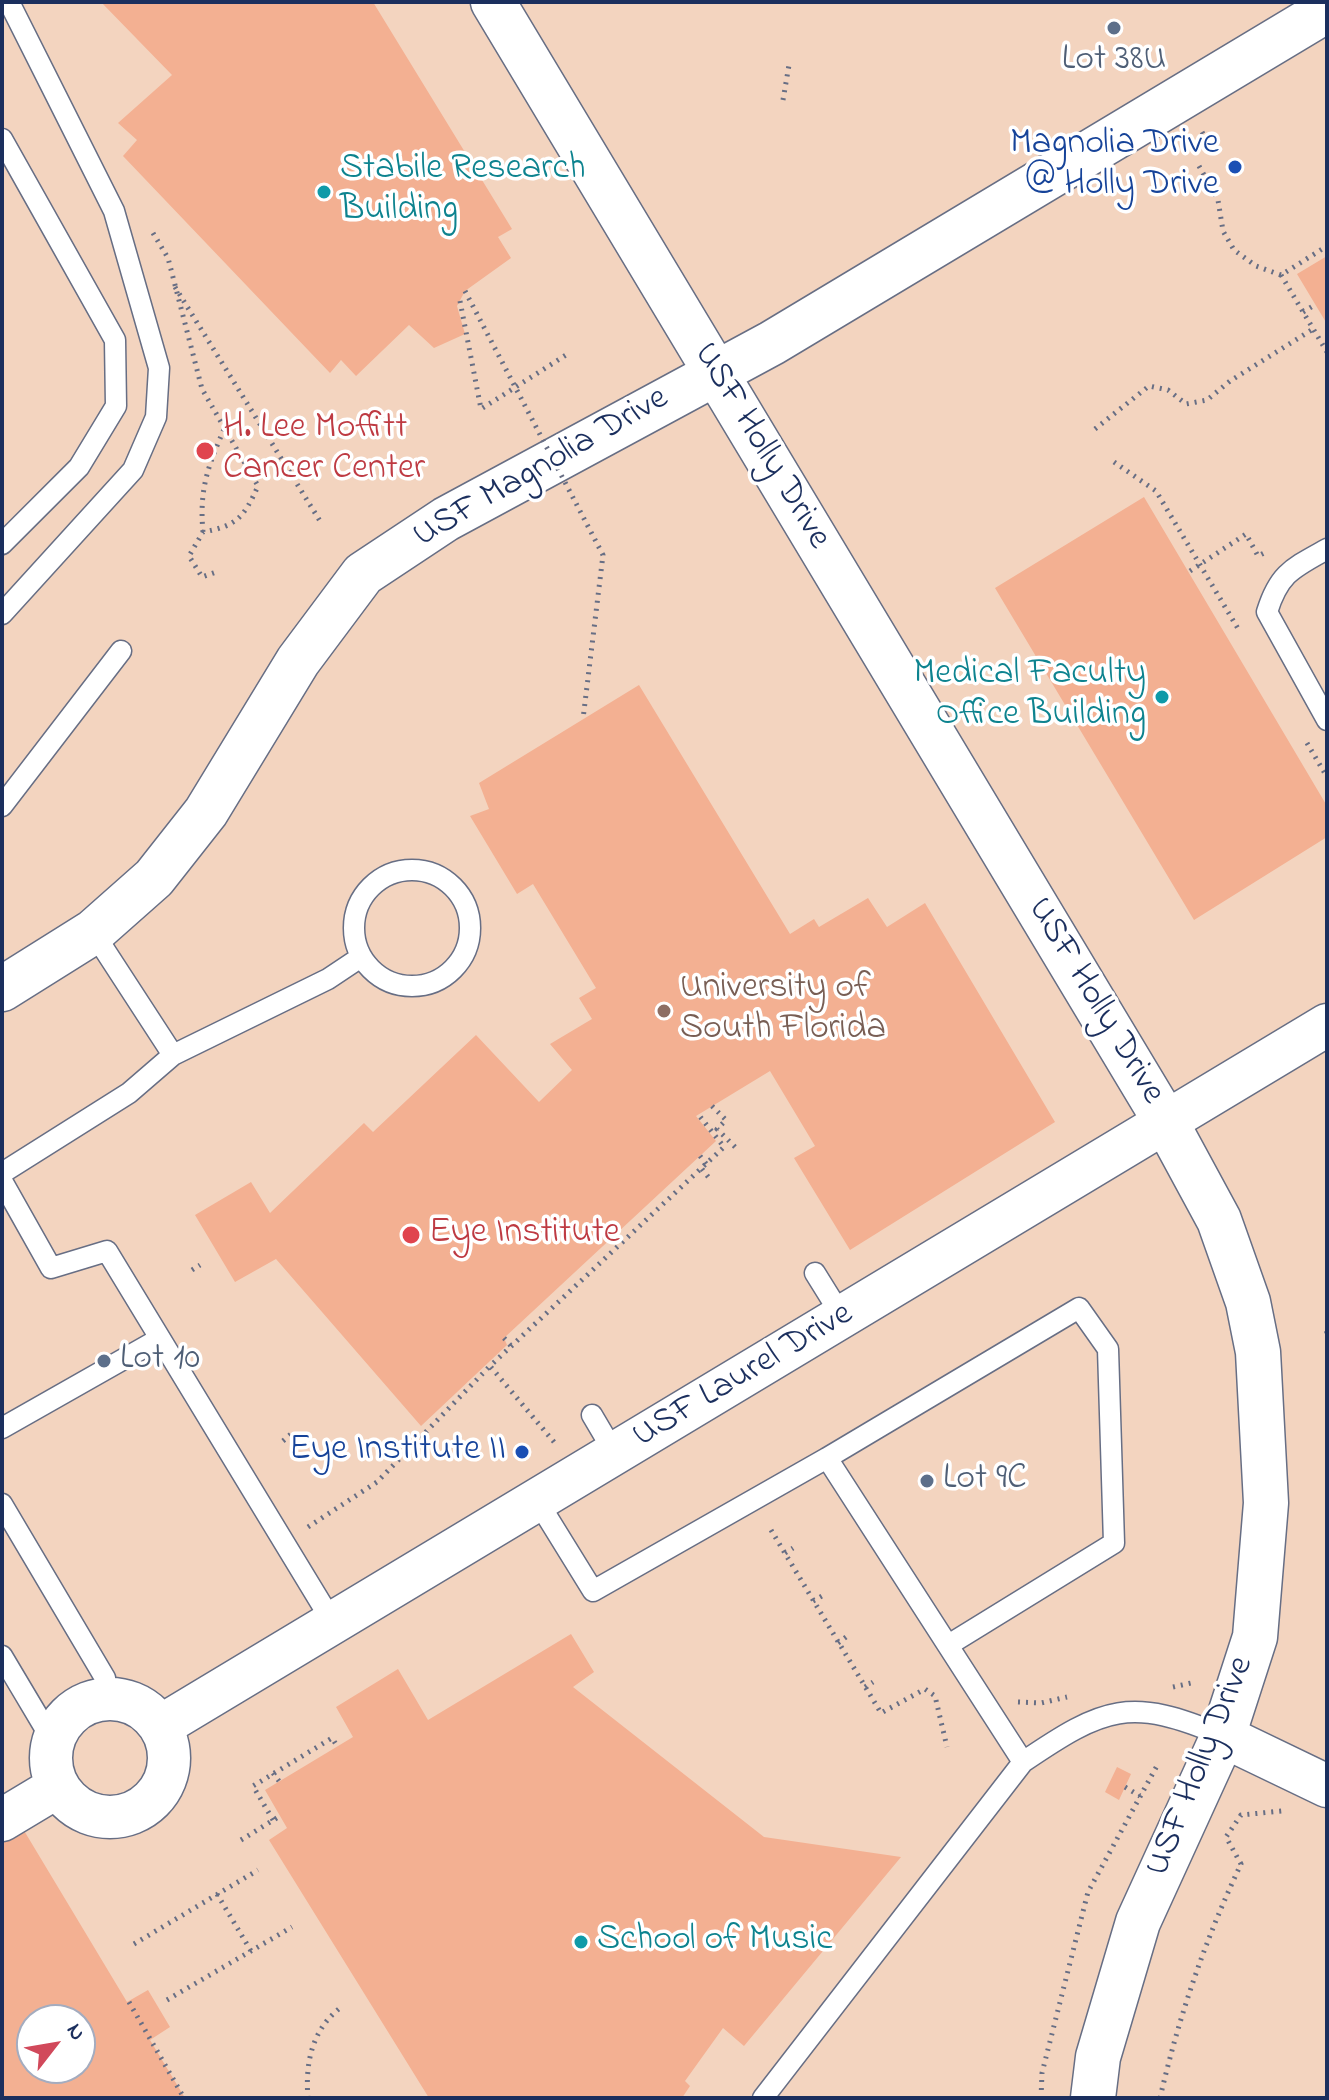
<!DOCTYPE html>
<style>
body{margin:0}
#map{position:relative;width:1329px;height:2100px;overflow:hidden;background:#f4e3ca;font-family:"Indie Flower",sans-serif}
canvas{display:block}
.frame{position:absolute;inset:0;border:4px solid #1b2f5e;pointer-events:none}
.north{position:absolute;left:16px;top:2004px;width:80px;height:80px;box-sizing:border-box;background:#fff;border:2px solid #a4acbf;border-radius:50%;rotate:59deg;font-size:22px;font-weight:700;line-height:32px;text-align:center;color:#1b2f5e}
.north::after{content:'';display:block;margin:auto;width:28px;height:36px;background:#d1495b;clip-path:polygon(50% 0,100% 100%,50% 72%,0 100%)}
</style>
<div id="map">
<canvas width="1329" height="2100"></canvas>
<div class="frame"></div>
<div class="north">N</div>
</div>
<script>
const c = document.querySelector('canvas').getContext('2d');
c.lineJoin = 'round';
function paint(path, color) {
  c.fillStyle = color;
  c.fill(path, 'evenodd');
}
function stroke(path, color, width, dash) {
  c.strokeStyle = color;
  c.lineWidth = width;
  c.lineCap = dash ? 'butt' : 'round';
  c.setLineDash(dash || []);
  c.stroke(path);
}
function write(font, color, halo, rows, align = 'center') {
  c.font = font + ' "Indie Flower",sans-serif';
  c.lineWidth = 7;
  c.setLineDash([]);
  c.textBaseline = 'middle';
  c.strokeStyle = halo;
  c.fillStyle = color;
  for (const [text, x, y, turn = 0] of rows) {
    c.save();
    c.translate(x, y);
    c.rotate((+turn || 0) * Math.PI / 180);
    c.textAlign = isNaN(turn) ? turn : align;
    if (halo) c.strokeText(text, 0, 0);
    c.fillText(text, 0, 0);
    c.restore();
  }
}
const built = new Path2D(`
 M 2,2 L 1327,2 L 1327,2098 L 2,2098 ZM 32,2020 L 80,2020 L 80,2068 L 32,2068 Z`);
const building = new Path2D(`
 M 101,2 L 373,2 L 512,229 L 498,237 L 511,258 L 465,291 L 457,306 L 465,334 L 434,348 L 409,325 L 356,376 L 341,360 L 330,373 L 123,156 L 137,140 L 118,123 L 172,75 Z
 M 1327,256 L 1327,324 L 1297,274 Z
 M 1144,497 L 1327,806 L 1327,837 L 1194,920 L 995,588 Z
 M 639,685 L 790,934 L 814,919 L 819,927 L 868,898 L 887,927 L 925,903 L 1055,1122 L 850,1250 L 794,1158 L 815,1146 L 770,1071 L 696,1116 L 716,1141 L 504,1338 L 507,1345 L 421,1426 L 276,1259 L 235,1282 L 195,1215 L 251,1182 L 270,1213 L 364,1123 L 373,1132 L 476,1035 L 539,1102 L 572,1070 L 550,1044 L 592,1019 L 579,998 L 596,988 L 533,884 L 517,894 L 470,816 L 489,809 L 479,783 Z
 M 571,1634 L 594,1672 L 573,1687 L 764,1837 L 901,1857 L 744,2046 L 723,2028 L 685,2081 L 690,2086 L 682,2098 L 429,2098 L 269,1840 L 287,1828 L 265,1790 L 353,1737 L 336,1707 L 398,1669 L 428,1720 Z
 M 1117,1767 L 1131,1774 L 1119,1800 L 1105,1792 Z
 M 2,1794 L 127,2002 L 148,1990 L 170,2027 L 150,2040 L 185,2098 L 2,2098 ZM 32,2020 L 80,2020 L 80,2068 L 32,2068 Z`);
const path = new Path2D(`
 M 783,100 L 789,65
 M 1202,132 L 1214,152
 M 1199,166 L 1218,200 L 1223,231 L 1234,250 L 1256,266 L 1281,275 L 1327,246
 M 153,233 L 168,258 L 202,389 L 258,486 C 244,517 237,526 203,532 L 189,556 L 202,577 L 219,571
 M 1281,275 L 1327,352
 M 175,287 L 320,521
 M 460,301 L 481,409 L 566,355
 M 1303,312 L 1316,304
 M 1095,429 L 1149,386 L 1168,390 L 1186,404 L 1207,400 L 1230,381 L 1313,329
 M 1114,462 L 1156,491 L 1240,632
 M 203,532 C 199,489 208,466 225,427
 M 1190,571 L 1246,534 L 1258,556 L 1264,553
 M 1307,743 L 1327,777
 M 712,1106 L 726,1120 L 717,1129 L 736,1148
 M 700,1156 L 707,1165
 M 702,1169 L 709,1178
 M 192,1270 L 200,1265
 M 1325,1334 L 1327,1333
 M 504,1338 L 511,1346
 M 283,1441 L 291,1434
 M 554,1442 L 490,1366 L 724,1147 L 698,1114
 M 308,1527 L 377,1482 L 490,1366
 M 771,1530 L 881,1713 L 925,1689 L 935,1696 L 947,1747
 M 785,1553 L 793,1548
 M 813,1601 L 822,1596
 M 838,1643 L 846,1637
 M 865,1687 L 873,1682
 M 1173,1687 L 1191,1683
 M 1018,1702 L 1041,1703 L 1067,1697
 M 273,1773 L 279,1781
 M 1125,1787 L 1140,1796
 M 273,1820 L 253,1786 L 332,1738 L 337,1746
 M 241,1840 L 280,1816
 M 217,1894 L 251,1951
 M 134,1944 L 258,1870
 M 167,2000 L 292,1927
 M 129,2002 L 184,2098
 M 308,2098 C 305,2063 312,2030 340,2008
 M 1041,2098 L 1042,2073 L 1088,1892 L 1159,1762
 M 1160,2098 C 1179,2016 1205,1940 1241,1864 L 1226,1837 L 1241,1815 L 1282,1811`);
const lane = new Path2D(`
 M 2,139 L 115,340 L 116,406 L 79,467 L 2,544
 M 1327,549 C 1293,568 1279,573 1267,612 L 1327,720
 M 2,614 L 133,470 L 156,417 L 159,368 L 114,211 L 9,2
 M 2,806 L 121,651
 M354 928a58 58 0 1 1 116 0a58 58 0 1 1-116 0Z
 M 93,932 L 173,1055 L 328,979 L 361,957
 M 2,1173 L 129,1093 L 173,1055
 M 2,1181 L 51,1268 L 107,1251 L 333,1623
 M 815,1273 L 843,1318
 M 592,1415 L 615,1454
 M 2,1428 L 159,1339
 M 538,1502 L 593,1591 L 827,1458
 M 2,1504 L 105,1678 L 107,1698
 M 950,1644 L 1114,1543 L 1108,1349 L 1079,1308 L 827,1458 L 1023,1762
 M 2,1656 L 52,1740
 M 763,2098 L 1023,1762 C 1104,1707 1130,1696 1223,1736`);
const street = new Path2D(`
 M51 1758a59 59 0 1 1 118 0a59 59 0 1 1-118 0Z
 M 161,1726 L 1327,1025
 M 1223,1736 L 1327,1786
 M 2,1820 L 57,1787`);
const secondary = new Path2D(`
 M 493,2 L 1167,1124 L 1219,1220 L 1248,1302 L 1258,1352 L 1266,1503 L 1255,1637 L 1223,1736 L 1138,1922 L 1098,2057 L 1093,2098
 M 2,989 L 93,932 L 154,878 L 206,812 L 298,661 L 363,574 L 446,519 L 772,343 L 1327,10`);
const pathBridge = new Path2D(`
 M 465,291 L 603,555 L 583,719`);
const markers = [
 [1114,28,8,"#5c6f8a"],
 [1235,167,8,"#1a4fb4"],
 [324,192,8,"#0f9aa8"],
 [205,451,10,"#e0444e"],
 [1162,697,8,"#0f9aa8"],
 [664,1011,8,"#8d6e63"],
 [411,1235,10,"#e0444e"],
 [104,1361,8,"#5c6f8a"],
 [522,1452,8,"#1a4fb4"],
 [927,1481,8,"#5c6f8a"],
 [581,1942,8,"#0f9aa8"]
];
const serviceNames = [
 ["Lot 38U",1114,62,"center"],
 ["Lot 10",120,1361],
 ["Lot 9C",943,1481]
];
const transitNames = [
 ["Magnolia Drive",1219,146],
 ["@ Holly Drive",1219,187],
 ["Eye Institute II",506,1452]
];
const cultureNames = [
 ["Stabile Research",340,171],
 ["Building",340,212],
 ["Medical Faculty",1146,676,"right"],
 ["Office Building",1146,717,"right"],
 ["School of Music",597,1942]
];
const healthNames = [
 ["H. Lee Moffitt",223,430],
 ["Cancer Center",223,471],
 ["Eye Institute",429,1235]
];
const streetNames = [
 ["USF Holly Drive",760,447,59],
 ["USF Magnolia Drive",542,469,-30],
 ["USF Holly Drive",1094,1002,59],
 ["USF Laurel Drive",744,1377,-31],
 ["USF Holly Drive",1202,1767,-68]
];
const educationNames = [
 ["University of",680,990],
 ["South Florida",680,1031]
];
paint(built, '#f3d4bf');
paint(building, '#f3b092');
stroke(lane, '#676e84', 23);
stroke(street, '#676e84', 45);
stroke(secondary, '#676e84', 47);
stroke(path, '#676e84', 5, [2, 6]);
stroke(lane, '#fff', 20);
stroke(street, '#fff', 42);
stroke(secondary, '#fff', 44);
stroke(pathBridge, '#676e84', 5, [2, 6]);
for (const [x, y, r, color] of markers) {
  const dot = new Path2D();
  dot.arc(x, y, r, 0, 2 * Math.PI);
  c.fillStyle = color;
  c.fill(dot);
  stroke(dot, '#fff', 3);
}
write('36px', '#4e5e75', '#fff', serviceNames, 'left');
write('36px', '#164399', '#fff', transitNames, 'right');
write('36px', '#0d838f', '#fff', cultureNames, 'left');
write('36px', '#be3a42', '#fff', healthNames, 'left');
write('36px', '#1b2f5e', '#fff', streetNames);
write('36px', '#785e54', '#fff', educationNames, 'left');
</script>
